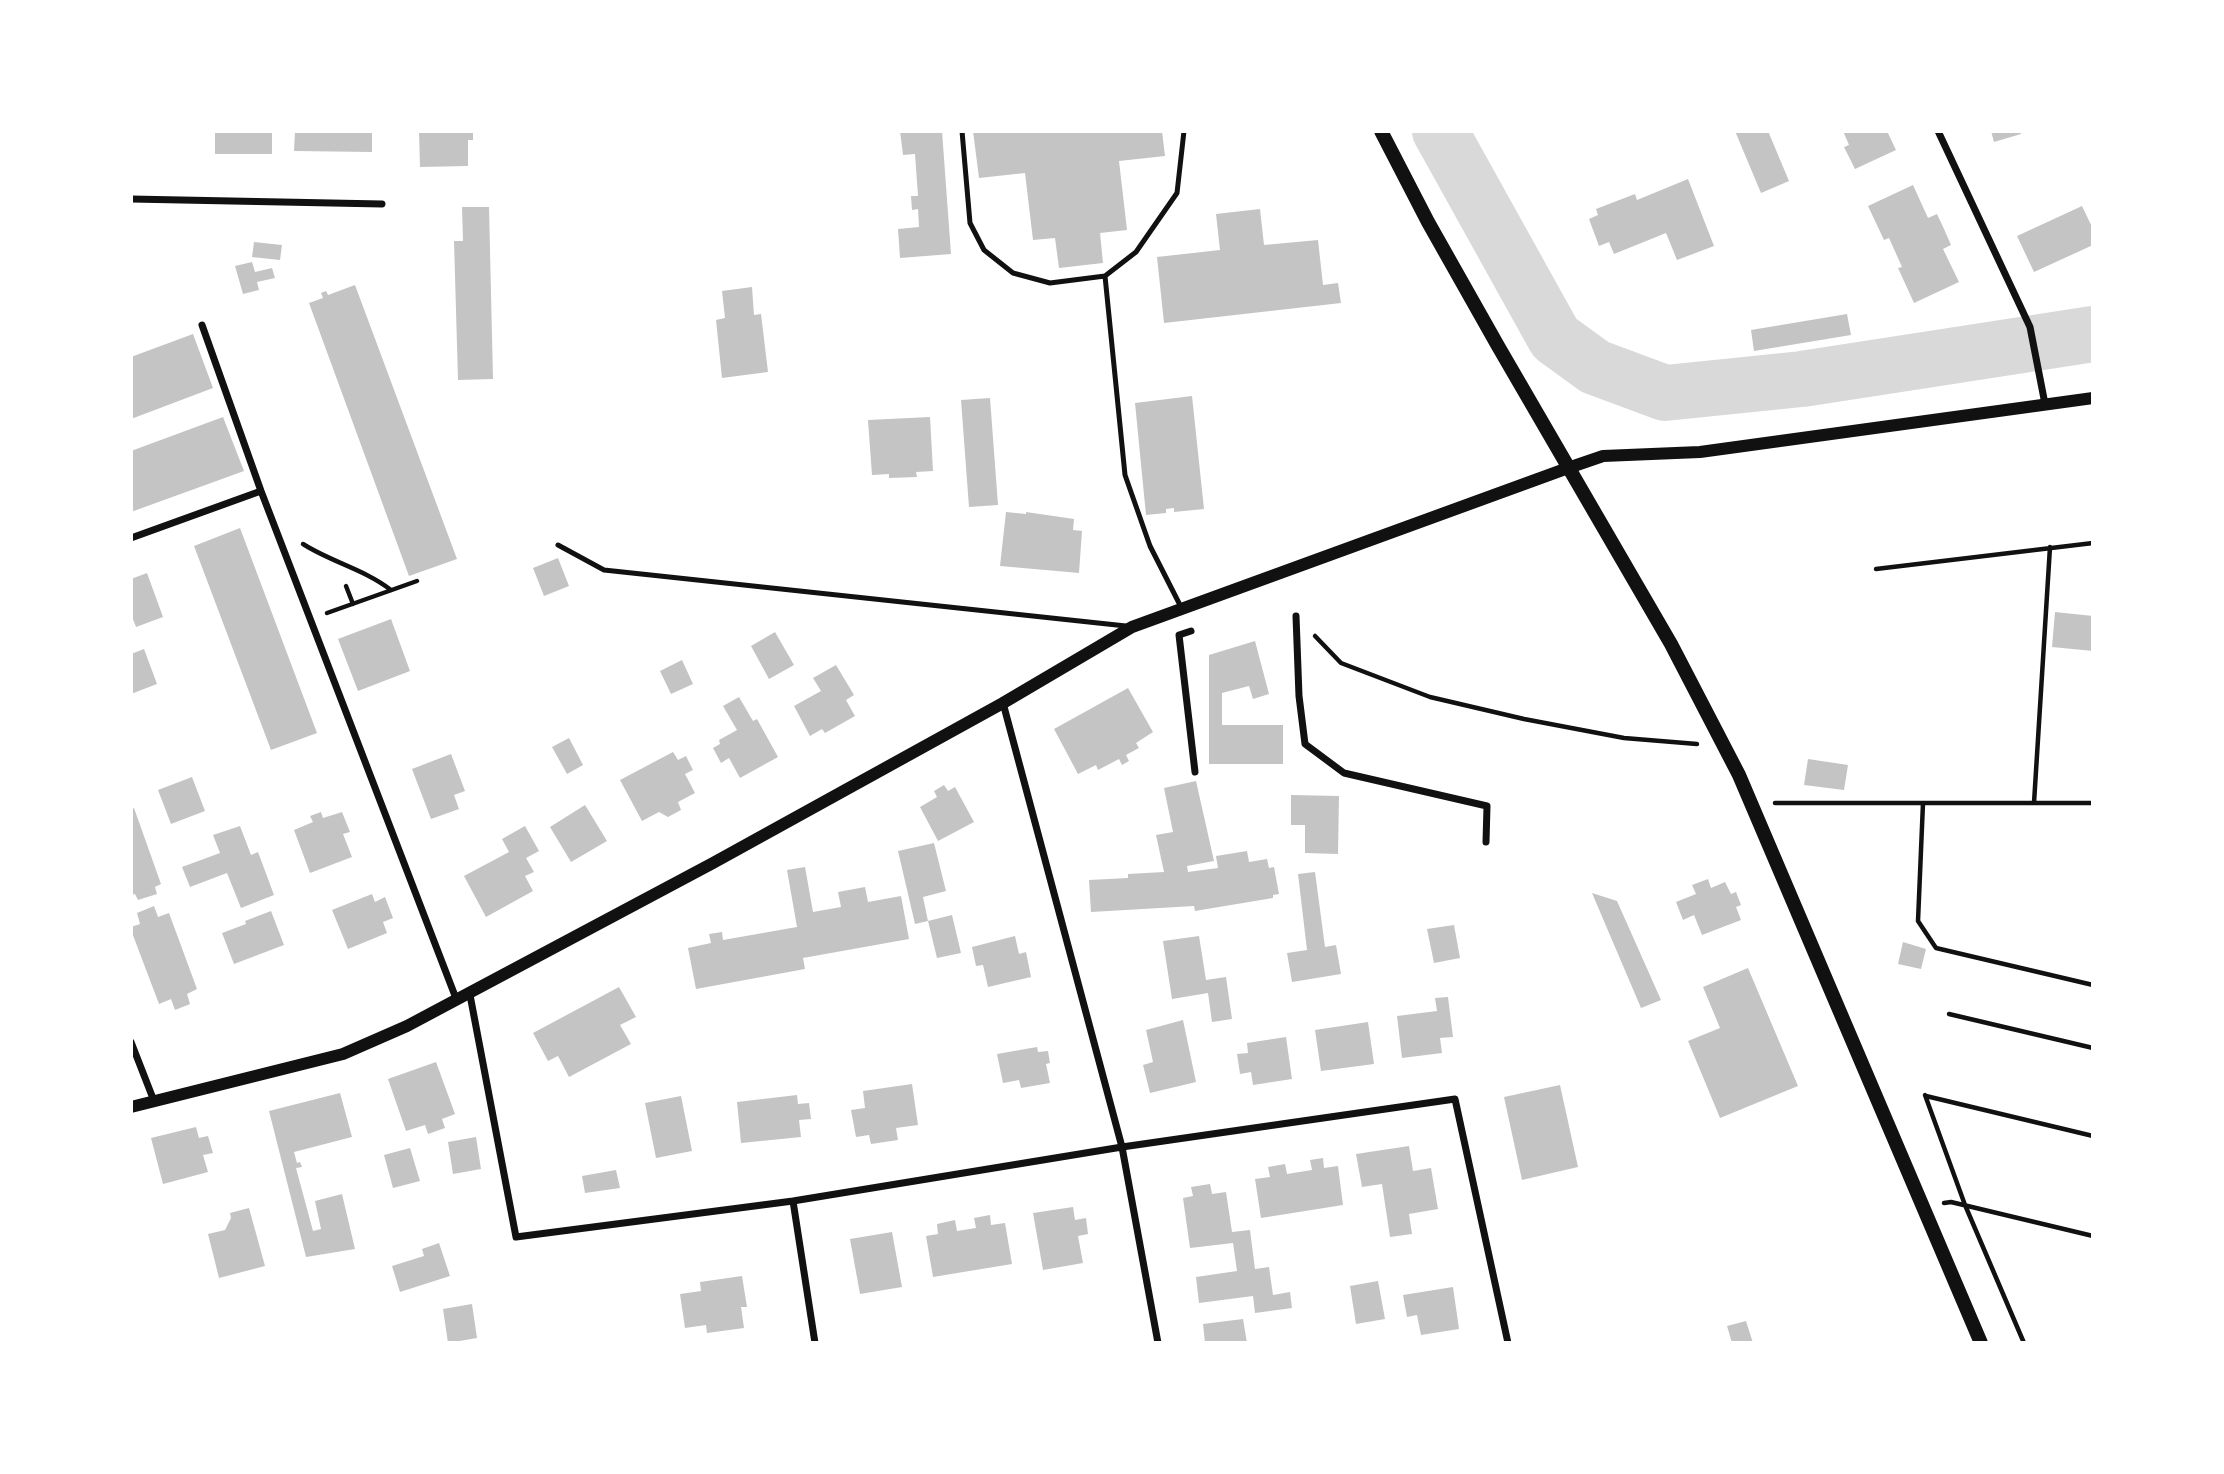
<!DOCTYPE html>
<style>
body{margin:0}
#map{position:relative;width:2224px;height:1474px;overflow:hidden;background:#fff;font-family:"Asap Condensed",sans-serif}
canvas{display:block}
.frame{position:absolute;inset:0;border:133px solid #fff;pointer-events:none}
</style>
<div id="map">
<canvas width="2224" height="1474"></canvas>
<div class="frame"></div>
</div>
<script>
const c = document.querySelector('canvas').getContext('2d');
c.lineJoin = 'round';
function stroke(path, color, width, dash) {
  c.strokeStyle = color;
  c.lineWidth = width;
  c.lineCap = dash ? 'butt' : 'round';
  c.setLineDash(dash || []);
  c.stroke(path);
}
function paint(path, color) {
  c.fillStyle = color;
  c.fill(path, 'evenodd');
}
const river = new Path2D(`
 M 1440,131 L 1555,338 L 1595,367 L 1665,393 L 1802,379 L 2093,334`);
const building = new Path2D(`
 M 215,131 L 272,131 L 272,154 L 215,154 Z
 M 295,131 L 372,131 L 372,152 L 294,151 Z
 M 419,131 L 473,131 L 473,140 L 468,140 L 468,166 L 420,167 Z
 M 900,131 L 942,131 L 951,254 L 900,258 L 898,229 L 919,227 L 918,209 L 912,210 L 911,196 L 918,196 L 915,154 L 903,155 Z
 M 973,131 L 1162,131 L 1165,156 L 1119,161 L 1127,230 L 1100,233 L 1103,263 L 1059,268 L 1055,238 L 1033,240 L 1025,173 L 979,178 Z
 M 1735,131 L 1768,131 L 1789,181 L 1761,193 Z
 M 1843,131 L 1887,131 L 1896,150 L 1855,169 L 1844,147 L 1849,145 Z
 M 1991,131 L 2020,131 L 2021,134 L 1994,142 Z
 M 1688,179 L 1714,246 L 1677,260 L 1666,233 L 1614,254 L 1609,242 L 1599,246 L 1589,219 L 1598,215 L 1596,209 L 1635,194 L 1637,200 Z
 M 1913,185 L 1928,218 L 1937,214 L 1944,229 L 1951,245 L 1943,249 L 1959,282 L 1914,303 L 1898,268 L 1902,267 L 1889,238 L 1884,240 L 1868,206 Z
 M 2082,206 L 2093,229 L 2093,245 L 2034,272 L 2017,236 Z
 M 462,207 L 489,207 L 493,379 L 458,380 L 454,241 L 463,241 Z
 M 1260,209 L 1264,245 L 1318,240 L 1323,285 L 1338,283 L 1341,303 L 1164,323 L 1157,257 L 1220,250 L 1216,214 Z
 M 254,242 L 282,245 L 280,260 L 252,257 Z
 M 252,262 L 255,272 L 272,268 L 275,278 L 257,282 L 259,290 L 243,294 L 235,266 Z
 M 355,285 L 457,559 L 409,576 L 309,303 L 323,298 L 321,293 L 326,291 L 328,295 Z
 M 752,287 L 754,315 L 761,314 L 768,372 L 722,378 L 716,320 L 725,318 L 722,291 Z
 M 1847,314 L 1851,335 L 1754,351 L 1751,330 Z
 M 193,334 L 213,388 L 131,419 L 131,357 Z
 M 1192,396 L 1204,509 L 1174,512 L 1174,508 L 1166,509 L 1166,513 L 1146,515 L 1135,403 Z
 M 990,398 L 998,505 L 969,507 L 961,400 Z
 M 223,417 L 244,471 L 131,512 L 131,451 Z
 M 930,417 L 933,471 L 916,472 L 917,477 L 889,478 L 889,474 L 872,475 L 868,420 Z
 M 1006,512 L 1026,514 L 1026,512 L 1074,519 L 1073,530 L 1082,531 L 1079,573 L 1000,566 Z
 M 240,528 L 317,733 L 271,750 L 194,546 Z
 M 558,558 L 569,586 L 544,596 L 533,568 Z
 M 147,573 L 163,617 L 136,627 L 131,614 L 131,579 Z
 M 2055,612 L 2093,616 L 2093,651 L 2052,647 Z
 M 391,619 L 410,671 L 358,691 L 338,639 Z
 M 775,632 L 794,665 L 769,679 L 751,646 Z
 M 1255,641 L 1269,694 L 1253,699 L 1249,686 L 1222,693 L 1222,725 L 1283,725 L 1283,764 L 1209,764 L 1209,655 Z
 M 144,649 L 157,684 L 131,694 L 131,654 Z
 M 682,660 L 693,684 L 671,694 L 660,671 Z
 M 836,665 L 854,695 L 846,700 L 855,716 L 825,733 L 822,729 L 810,736 L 794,706 L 821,691 L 813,678 Z
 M 1128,688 L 1153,732 L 1136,743 L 1139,748 L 1126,755 L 1129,761 L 1122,765 L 1119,759 L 1098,770 L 1096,765 L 1078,774 L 1054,729 Z
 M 739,697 L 753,721 L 757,719 L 778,757 L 740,778 L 729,758 L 721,763 L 713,748 L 720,744 L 719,740 L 737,730 L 723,706 Z
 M 569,738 L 583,765 L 567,774 L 552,747 Z
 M 673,752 L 678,760 L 686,756 L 693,770 L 685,774 L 695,793 L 678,802 L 681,810 L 668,817 L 659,812 L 642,821 L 620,780 Z
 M 451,754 L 465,791 L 454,795 L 459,809 L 431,819 L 412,769 Z
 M 1808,759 L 1848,765 L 1844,790 L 1804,785 Z
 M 192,777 L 205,811 L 171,824 L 158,790 Z
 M 1196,781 L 1214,861 L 1187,866 L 1188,872 L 1218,868 L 1216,856 L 1247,851 L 1249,862 L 1267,859 L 1269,868 L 1274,867 L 1279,894 L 1273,895 L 1273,898 L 1195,911 L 1194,906 L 1091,912 L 1089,880 L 1128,878 L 1128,874 L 1164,872 L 1156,835 L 1173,832 L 1164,788 Z
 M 944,785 L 948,791 L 955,787 L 974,822 L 938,841 L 920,807 L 937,797 L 934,791 Z
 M 1291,795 L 1339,796 L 1338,854 L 1305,853 L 1305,825 L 1291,825 Z
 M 585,805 L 607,841 L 571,862 L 550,827 Z
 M 134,808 L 161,884 L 155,887 L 157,894 L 138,900 L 135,894 L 131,895 L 131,809 Z
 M 321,812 L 323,818 L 342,812 L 350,832 L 343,834 L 352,857 L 310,873 L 294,830 L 313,822 L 310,816 Z
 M 240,826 L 251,855 L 258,852 L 274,895 L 241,908 L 227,873 L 190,887 L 182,867 L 220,853 L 213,835 Z
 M 525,826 L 539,851 L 526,858 L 534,872 L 525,876 L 533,891 L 486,917 L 464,876 L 509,852 L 502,839 Z
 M 934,843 L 946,891 L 923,897 L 928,921 L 915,924 L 898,851 Z
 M 805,867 L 813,912 L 841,907 L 838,892 L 865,887 L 868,902 L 901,896 L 909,939 L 803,958 L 805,969 L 696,989 L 688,948 L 711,943 L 709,934 L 722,932 L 723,940 L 797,927 L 787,870 Z
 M 1315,872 L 1325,947 L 1336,945 L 1341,974 L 1292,982 L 1287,953 L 1307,950 L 1298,874 Z
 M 1708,879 L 1711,888 L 1725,882 L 1731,894 L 1736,892 L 1741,905 L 1736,907 L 1741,920 L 1702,935 L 1694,915 L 1683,920 L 1676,902 L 1696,894 L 1692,885 Z
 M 1592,893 L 1617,901 L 1661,1000 L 1641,1008 Z
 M 372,894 L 375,902 L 385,897 L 393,918 L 383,922 L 387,933 L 348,949 L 332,910 Z
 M 154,906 L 158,917 L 169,913 L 197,989 L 187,994 L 190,1004 L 175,1010 L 171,999 L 159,1004 L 131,930 L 131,927 L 140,924 L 137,913 Z
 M 271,911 L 284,945 L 234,964 L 222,933 L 246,924 L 245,921 Z
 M 952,915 L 961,953 L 937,958 L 928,921 Z
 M 1454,925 L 1460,958 L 1434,963 L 1427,929 Z
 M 1015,936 L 1019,954 L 1026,952 L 1031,977 L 988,987 L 983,965 L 976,966 L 972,947 Z
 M 1199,936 L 1206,980 L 1226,977 L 1232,1019 L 1212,1022 L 1208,993 L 1172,999 L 1163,941 Z
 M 1903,942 L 1926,949 L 1921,969 L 1898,964 Z
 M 1748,968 L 1798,1086 L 1720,1118 L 1688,1041 L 1720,1028 L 1703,987 Z
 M 619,987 L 636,1017 L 620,1025 L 631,1044 L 569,1077 L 558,1056 L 548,1061 L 533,1033 Z
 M 1448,997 L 1453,1037 L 1440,1038 L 1442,1053 L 1402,1058 L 1397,1016 L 1437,1011 L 1435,998 Z
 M 1183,1020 L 1196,1082 L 1150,1093 L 1143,1065 L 1153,1062 L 1146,1030 Z
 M 1368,1022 L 1374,1064 L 1321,1071 L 1315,1030 Z
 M 1286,1037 L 1292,1079 L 1253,1085 L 1251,1072 L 1240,1074 L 1237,1054 L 1248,1053 L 1247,1043 Z
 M 1037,1047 L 1038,1052 L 1048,1051 L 1050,1063 L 1046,1064 L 1050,1083 L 1021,1088 L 1019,1080 L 1003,1083 L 997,1054 Z
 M 436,1062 L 455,1114 L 442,1119 L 445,1128 L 428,1134 L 425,1125 L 406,1131 L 388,1079 Z
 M 912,1084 L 918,1125 L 896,1128 L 898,1140 L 871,1144 L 869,1135 L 856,1137 L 851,1110 L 865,1108 L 863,1091 Z
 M 1560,1085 L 1578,1167 L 1522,1180 L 1504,1097 Z
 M 340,1093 L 352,1137 L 294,1152 L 297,1163 L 300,1162 L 302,1167 L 296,1168 L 313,1231 L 321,1229 L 315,1201 L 342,1194 L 355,1249 L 306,1257 L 269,1111 Z
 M 797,1095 L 798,1104 L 809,1103 L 811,1119 L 799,1120 L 801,1137 L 741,1143 L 737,1102 Z
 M 681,1096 L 692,1151 L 656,1158 L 645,1103 Z
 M 196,1127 L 199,1138 L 208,1136 L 213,1153 L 203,1155 L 208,1172 L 163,1184 L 151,1138 Z
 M 476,1137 L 481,1169 L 453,1174 L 448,1142 Z
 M 1409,1146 L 1413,1171 L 1431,1168 L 1438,1209 L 1409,1214 L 1412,1234 L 1390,1237 L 1382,1184 L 1362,1187 L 1356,1154 Z
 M 410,1148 L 420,1181 L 393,1188 L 384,1155 Z
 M 1323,1158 L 1324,1168 L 1338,1166 L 1343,1205 L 1261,1218 L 1255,1179 L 1270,1177 L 1268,1167 L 1285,1164 L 1287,1174 L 1312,1170 L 1310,1160 Z
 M 616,1170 L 620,1188 L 585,1193 L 582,1176 Z
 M 1210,1184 L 1212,1194 L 1226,1192 L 1232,1232 L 1250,1230 L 1255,1269 L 1269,1267 L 1273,1295 L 1290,1292 L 1292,1308 L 1255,1313 L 1253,1296 L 1199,1303 L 1196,1277 L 1237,1271 L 1233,1243 L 1190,1248 L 1183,1198 L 1193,1196 L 1191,1187 Z
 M 1073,1207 L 1075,1220 L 1086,1218 L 1088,1234 L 1078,1236 L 1083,1263 L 1043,1270 L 1033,1213 Z
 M 249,1208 L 265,1266 L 219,1278 L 208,1234 L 225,1230 L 231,1218 L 230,1213 Z
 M 990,1215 L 991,1225 L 1005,1223 L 1012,1264 L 933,1277 L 926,1236 L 938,1234 L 937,1224 L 955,1220 L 957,1231 L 976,1228 L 974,1218 Z
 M 892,1232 L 902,1287 L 860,1294 L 850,1239 Z
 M 439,1243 L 450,1276 L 400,1292 L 392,1266 L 424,1256 L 422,1249 Z
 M 742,1276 L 747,1307 L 741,1307 L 744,1328 L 707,1333 L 706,1325 L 685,1328 L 680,1294 L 701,1291 L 700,1282 Z
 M 1378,1281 L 1385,1319 L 1356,1324 L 1350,1286 Z
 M 1453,1287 L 1459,1329 L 1421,1335 L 1417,1315 L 1407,1317 L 1403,1295 Z
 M 472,1304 L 477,1338 L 448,1343 L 443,1309 Z
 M 1243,1319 L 1247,1343 L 1205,1343 L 1203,1324 Z
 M 1746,1321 L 1753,1343 L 1732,1343 L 1727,1326 Z`);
const path = new Path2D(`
 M 303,544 C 331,562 364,569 391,590
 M 1876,569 L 2093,543
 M 346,586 L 353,604
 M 327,613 L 417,581
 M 1315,636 L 1341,663 L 1430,697 L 1524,719 L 1624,738 L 1697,744
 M 1775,803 L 2093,803
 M 1923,803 L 1918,921 L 1936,948 L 2093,985
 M 2034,803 L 2050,547
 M 1949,1014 L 2093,1048
 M 1925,1095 L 1965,1205 L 2024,1343
 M 1926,1096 L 2093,1136
 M 1944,1203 L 1951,1202 L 2093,1236`);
const service = new Path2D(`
 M 962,131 L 970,223 L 984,250 L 1013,273 L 1050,283 L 1105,276 L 1136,252 L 1177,193 L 1184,131
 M 1105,276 L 1125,475 L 1150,546 L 1182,609
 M 558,545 L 604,570 L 1126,626`);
const minor = new Path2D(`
 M 1938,131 L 2030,327 L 2045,404
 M 131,199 L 382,204
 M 202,325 L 261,491 L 457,1001
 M 131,538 L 261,491
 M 1296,616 L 1299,696 L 1305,744 L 1344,773 L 1487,806 L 1486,842
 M 1191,631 L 1179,635 L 1195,772
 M 1003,703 L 1122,1147 L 1158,1343
 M 470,995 L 516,1237 L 793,1201 L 1122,1147 L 1455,1099 L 1508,1343
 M 131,1042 L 154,1101
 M 793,1201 L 815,1343`);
const tertiary = new Path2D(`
 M 131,1107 L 343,1054 L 407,1026 L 713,863 L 1003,703 L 1132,627 L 1568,468 L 1603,456 L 1700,452 L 2093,398`);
const secondary = new Path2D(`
 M 1381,131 L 1428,222 L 1498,346 L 1671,644 L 1739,775 L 1981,1343`);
stroke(river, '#d9d9d9', 56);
paint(building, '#c4c4c4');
stroke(path, '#111', 4.5);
stroke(service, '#111', 5);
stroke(minor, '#111', 7);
stroke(tertiary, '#111', 12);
stroke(secondary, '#111', 14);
</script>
